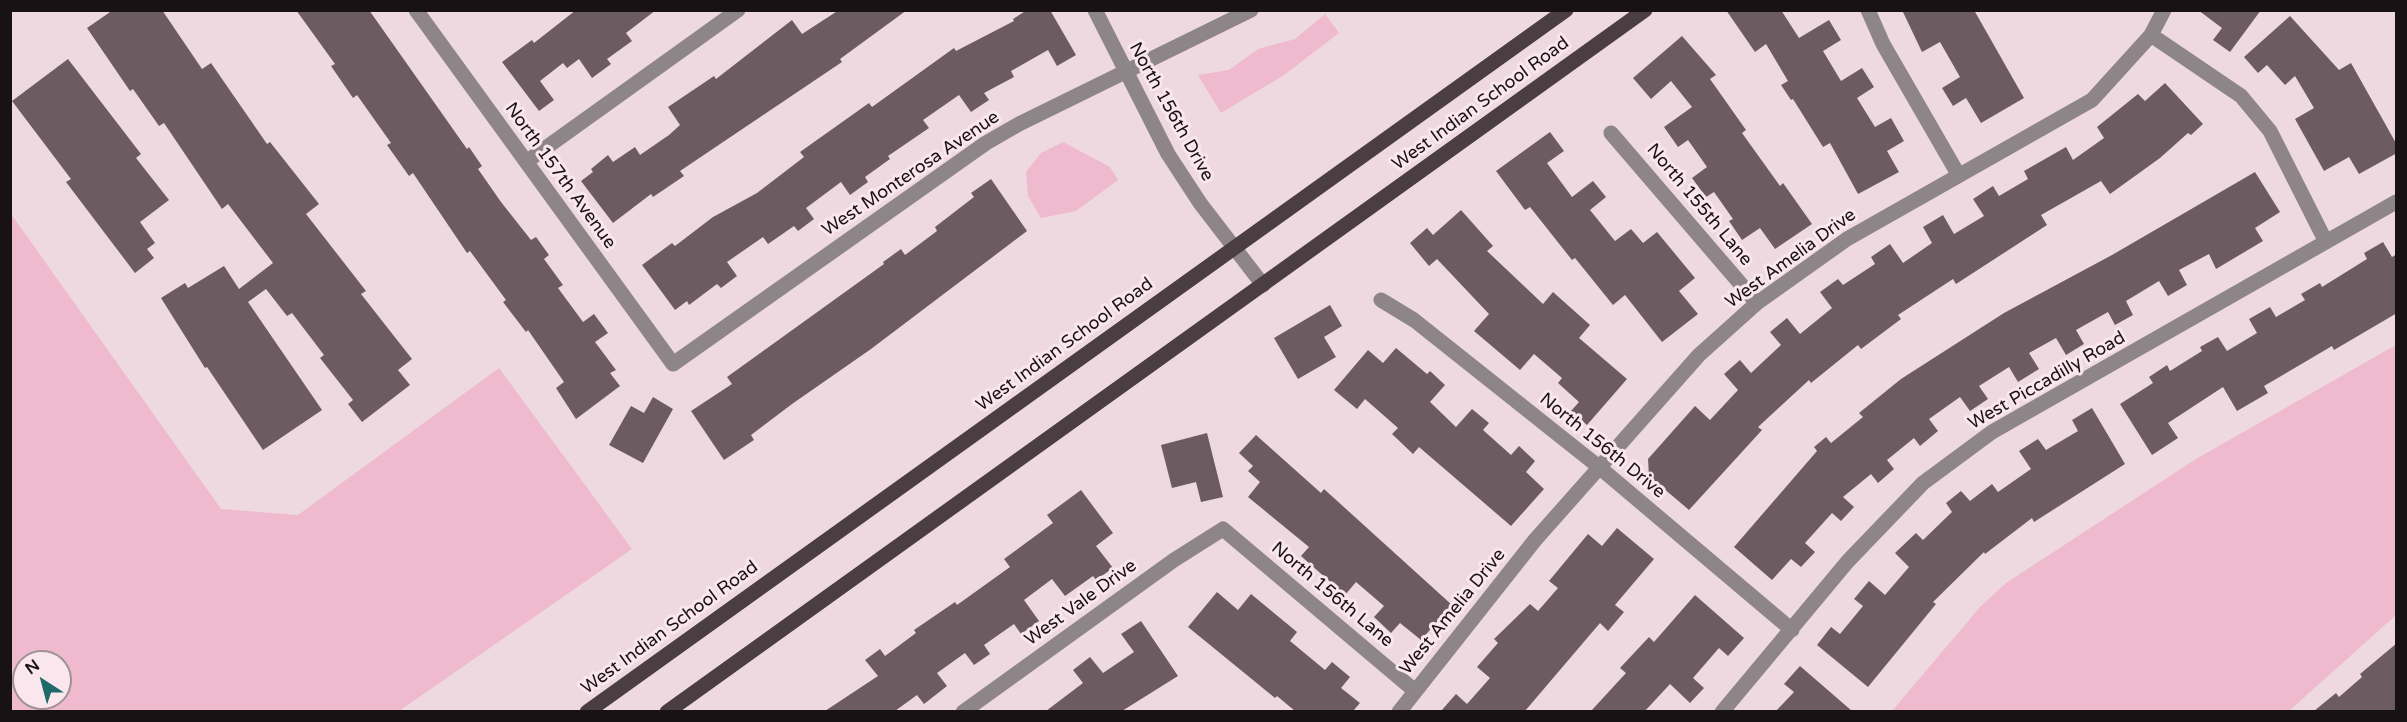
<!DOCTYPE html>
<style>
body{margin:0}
#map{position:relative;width:2407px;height:722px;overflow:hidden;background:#edd9df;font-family:"Varela Round",sans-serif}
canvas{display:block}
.frame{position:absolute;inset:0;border:12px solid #191215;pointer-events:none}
.north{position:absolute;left:12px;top:650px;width:60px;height:60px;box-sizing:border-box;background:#fae6ed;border:2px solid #a09197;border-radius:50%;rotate:324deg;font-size:16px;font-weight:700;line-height:24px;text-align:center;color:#191215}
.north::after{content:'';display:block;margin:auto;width:21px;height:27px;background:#1e6a68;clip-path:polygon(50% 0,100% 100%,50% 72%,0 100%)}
</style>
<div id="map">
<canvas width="2407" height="722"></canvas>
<div class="frame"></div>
<div class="north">N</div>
</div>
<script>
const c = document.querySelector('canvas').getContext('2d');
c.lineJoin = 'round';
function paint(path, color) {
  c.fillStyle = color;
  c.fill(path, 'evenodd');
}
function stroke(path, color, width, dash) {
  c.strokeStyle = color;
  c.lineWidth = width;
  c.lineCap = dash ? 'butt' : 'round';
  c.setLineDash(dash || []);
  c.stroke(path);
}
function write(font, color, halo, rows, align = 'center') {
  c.font = font + ' "Varela Round",sans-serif';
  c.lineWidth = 6;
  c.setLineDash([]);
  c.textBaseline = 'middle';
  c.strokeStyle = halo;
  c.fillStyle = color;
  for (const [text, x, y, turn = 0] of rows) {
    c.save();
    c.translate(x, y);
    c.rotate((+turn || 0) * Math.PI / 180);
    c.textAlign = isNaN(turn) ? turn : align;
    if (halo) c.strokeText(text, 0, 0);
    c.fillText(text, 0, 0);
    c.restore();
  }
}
const green = new Path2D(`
 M 1325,14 L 1339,33 L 1284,75 L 1221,113 L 1198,75 L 1229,70 L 1258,49 L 1295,39 Z
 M 1063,142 L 1110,167 L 1118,180 L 1076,211 L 1041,218 L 1028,196 L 1026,172 L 1041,153 Z
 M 11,214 L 221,509 L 298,515 L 499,368 L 632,549 L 399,711 L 11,711 ZM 24,662 L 60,662 L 60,698 L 24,698 Z
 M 2396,345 L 2396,615 L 2289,711 L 1892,711 L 1981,606 L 2006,583 L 2196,459 Z`);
const building = new Path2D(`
 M 113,10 L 162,10 L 202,69 L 211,63 L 267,144 L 270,142 L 319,204 L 306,214 L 366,291 L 361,294 L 412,359 L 398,370 L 410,385 L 362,422 L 348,404 L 353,400 L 320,358 L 324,355 L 292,313 L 287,316 L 266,289 L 248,302 L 322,410 L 263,450 L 207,367 L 205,368 L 161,298 L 185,283 L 188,288 L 224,266 L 239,289 L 273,263 L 228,204 L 222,209 L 164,123 L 159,126 L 133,89 L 130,91 L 87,28 Z
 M 296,10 L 369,10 L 467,149 L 469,147 L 482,166 L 478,169 L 501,202 L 531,240 L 536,237 L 549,255 L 544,259 L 563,285 L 558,288 L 583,322 L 594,314 L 608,333 L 595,342 L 616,370 L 610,373 L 620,386 L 576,419 L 556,388 L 564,382 L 528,330 L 526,332 L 503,302 L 506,300 L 470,251 L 467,253 L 413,173 L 409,176 L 387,145 L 391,143 L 357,95 L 353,98 L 331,66 L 335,64 Z
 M 576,10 L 656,10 L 626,33 L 632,41 L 607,59 L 611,64 L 592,78 L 579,59 L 567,68 L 563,63 L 540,81 L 554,100 L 539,111 L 502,62 L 532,40 L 534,43 Z
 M 839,10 L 907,10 L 840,59 L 842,62 L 680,171 L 684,176 L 653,197 L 651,194 L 613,223 L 581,181 L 593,172 L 591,169 L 608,155 L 613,162 L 635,147 L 640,155 L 669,135 L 680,125 L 668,107 L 714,76 L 716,79 L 792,20 L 802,34 Z
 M 1027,10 L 1050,10 L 1076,55 L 1057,66 L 1048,50 L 1011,71 L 1014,77 L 984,93 L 989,100 L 971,112 L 959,95 L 923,120 L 929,128 L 888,156 L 890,159 L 865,177 L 868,182 L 850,195 L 841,182 L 806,208 L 814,219 L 798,231 L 794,226 L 768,244 L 763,237 L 727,262 L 737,276 L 721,288 L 717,284 L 689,305 L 687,301 L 675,310 L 642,265 L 672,243 L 675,246 L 713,217 L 757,193 L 804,157 L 800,152 L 869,103 L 872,107 L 954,48 L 956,51 L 1014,21 L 1013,19 Z
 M 1726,10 L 1781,10 L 1799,38 L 1829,20 L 1841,40 L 1823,51 L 1841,81 L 1862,68 L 1874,87 L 1857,98 L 1875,127 L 1891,118 L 1904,141 L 1887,151 L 1899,172 L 1858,194 L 1830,143 L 1823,147 L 1793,99 L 1791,100 L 1781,85 L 1788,81 L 1766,44 L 1755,52 Z
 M 1902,10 L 1974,10 L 2024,98 L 1981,123 L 1966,98 L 1953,106 L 1942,88 L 1960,77 L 1940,42 L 1922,52 Z
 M 2198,10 L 2261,10 L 2230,52 L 2213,40 L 2222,28 Z
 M 2290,16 L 2339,70 L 2351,63 L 2397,145 L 2397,153 L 2359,174 L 2349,157 L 2324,171 L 2295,119 L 2314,108 L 2295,76 L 2285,85 L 2267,65 L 2258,73 L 2244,57 Z
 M 1682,36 L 1716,75 L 1710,79 L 1746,130 L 1742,133 L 1780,186 L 1783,183 L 1812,224 L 1775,249 L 1760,228 L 1742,240 L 1729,221 L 1733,219 L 1714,192 L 1706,197 L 1692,178 L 1707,167 L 1688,140 L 1678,147 L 1664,127 L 1692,107 L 1671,81 L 1651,99 L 1633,78 Z
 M 68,59 L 141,154 L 136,158 L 169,200 L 140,222 L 155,243 L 147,249 L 154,258 L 135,273 L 66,182 L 71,179 L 12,101 Z
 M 2165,83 L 2203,124 L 2191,135 L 2188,133 L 2160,158 L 2110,194 L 2101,181 L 2041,215 L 2047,225 L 1956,284 L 1953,279 L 1898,315 L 1901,319 L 1861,349 L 1858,345 L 1811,383 L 1809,380 L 1758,427 L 1762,430 L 1689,510 L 1649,476 L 1648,459 L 1695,406 L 1710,420 L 1738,390 L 1724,374 L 1740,360 L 1751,373 L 1781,345 L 1770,332 L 1787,318 L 1800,334 L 1832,308 L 1820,292 L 1838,279 L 1843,285 L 1875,264 L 1871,257 L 1890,244 L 1903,263 L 1932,243 L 1923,227 L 1943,215 L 1954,234 L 1984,216 L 1973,199 L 1993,186 L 1999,196 L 2028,179 L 2024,171 L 2066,147 L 2073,160 L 2104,138 L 2097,127 L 2138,94 L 2145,101 Z
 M 1550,132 L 1564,151 L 1547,163 L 1572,197 L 1593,181 L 1606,197 L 1590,210 L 1615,241 L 1631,229 L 1643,243 L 1657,232 L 1695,278 L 1679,291 L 1698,314 L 1662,342 L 1625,295 L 1613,305 L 1575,258 L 1572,260 L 1530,207 L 1525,210 L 1496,171 Z
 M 2255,172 L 2280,212 L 2255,228 L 2263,241 L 2216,269 L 2209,254 L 2179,270 L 2187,285 L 2168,296 L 2159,281 L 2126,301 L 2133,315 L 2115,325 L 2108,312 L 2076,330 L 2084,344 L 2066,355 L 2056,338 L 2029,353 L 2039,369 L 2018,382 L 2009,367 L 1979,386 L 1988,399 L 1970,411 L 1960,397 L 1929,419 L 1938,431 L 1920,446 L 1914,438 L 1887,460 L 1894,469 L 1878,483 L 1871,474 L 1843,497 L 1854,507 L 1841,521 L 1832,513 L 1805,543 L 1815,552 L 1801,567 L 1791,559 L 1772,580 L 1734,547 L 1817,451 L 1814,447 L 1826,437 L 1831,443 L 1863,417 L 1859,413 L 1901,379 L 2004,313 L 2112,255 Z
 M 991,179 L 1027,231 L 871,349 L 792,404 L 751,435 L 754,440 L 724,460 L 691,411 L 732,384 L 727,377 L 884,264 L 883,262 L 901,249 L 905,255 L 937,231 L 935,227 L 974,197 L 971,193 Z
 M 1461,210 L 1493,246 L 1487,251 L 1543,304 L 1553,292 L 1590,325 L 1579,338 L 1627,379 L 1587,425 L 1571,411 L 1579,402 L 1558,383 L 1562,378 L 1534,354 L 1520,370 L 1474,331 L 1489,314 L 1437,259 L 1429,266 L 1410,243 L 1427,228 L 1433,235 Z
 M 2383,242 L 2392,257 L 2397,254 L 2397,313 L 2334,350 L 2332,346 L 2276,379 L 2264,386 L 2268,393 L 2237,411 L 2223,387 L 2168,423 L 2178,438 L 2152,455 L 2120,404 L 2153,383 L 2149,377 L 2167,365 L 2170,371 L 2202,351 L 2200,347 L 2218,337 L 2227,351 L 2257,333 L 2249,319 L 2270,307 L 2276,317 L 2305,300 L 2301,294 L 2320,283 L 2322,287 L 2367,259 L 2364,253 Z
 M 1330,305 L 1342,326 L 1324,337 L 1336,357 L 1298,379 L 1274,338 Z
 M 1396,348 L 1427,374 L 1430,371 L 1445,385 L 1430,402 L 1456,427 L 1472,409 L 1489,423 L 1483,430 L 1511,455 L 1519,446 L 1535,461 L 1526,472 L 1544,489 L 1511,526 L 1419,447 L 1413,454 L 1392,434 L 1398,428 L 1365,399 L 1357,409 L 1334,390 L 1368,350 L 1383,363 Z
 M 653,397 L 673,409 L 643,463 L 609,445 L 631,406 L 644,413 Z
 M 2092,408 L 2125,464 L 2034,522 L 2032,518 L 1985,554 L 1984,552 L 1933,602 L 1936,604 L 1868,687 L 1817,645 L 1831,627 L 1840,634 L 1863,606 L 1854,599 L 1869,581 L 1885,595 L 1909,567 L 1895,553 L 1916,533 L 1923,540 L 1952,512 L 1946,503 L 1961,491 L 1970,501 L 1992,484 L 1998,492 L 2031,469 L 2019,451 L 2038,439 L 2046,450 L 2078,431 L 2072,420 Z
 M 1207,433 L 1223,497 L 1201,502 L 1196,482 L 1172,488 L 1161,445 Z
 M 1256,435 L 1321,493 L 1324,489 L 1452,605 L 1421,640 L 1400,623 L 1391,633 L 1374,617 L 1384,606 L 1356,582 L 1345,595 L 1301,556 L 1309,547 L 1248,497 L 1260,482 L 1248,471 L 1253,466 L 1239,453 Z
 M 1081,490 L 1113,533 L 1096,546 L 1113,568 L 1096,580 L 1093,576 L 1065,596 L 1052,579 L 1024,600 L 1039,621 L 1021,634 L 1014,624 L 984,645 L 990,654 L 974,665 L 965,653 L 937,673 L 947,686 L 924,704 L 917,695 L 895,711 L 825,711 L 878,676 L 865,660 L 880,649 L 885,656 L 916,633 L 914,630 L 955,602 L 957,605 L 1010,567 L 1004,559 L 1053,523 L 1047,515 Z
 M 1617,528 L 1654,559 L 1615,605 L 1624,612 L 1608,631 L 1600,623 L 1525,711 L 1441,711 L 1456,694 L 1467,704 L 1490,678 L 1477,667 L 1498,643 L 1494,639 L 1530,604 L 1538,611 L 1558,588 L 1549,581 L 1588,534 L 1602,546 Z
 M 1217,592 L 1238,610 L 1251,594 L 1297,632 L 1290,641 L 1325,670 L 1332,662 L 1350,677 L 1341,688 L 1360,703 L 1353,711 L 1295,711 L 1277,696 L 1275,698 L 1188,627 Z
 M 1695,595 L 1744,638 L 1728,656 L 1719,648 L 1693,678 L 1704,688 L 1690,703 L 1670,684 L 1645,711 L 1591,711 L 1626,673 L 1620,668 L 1649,637 L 1654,642 Z
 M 1141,621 L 1178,676 L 1122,711 L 1046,711 L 1083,683 L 1073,670 L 1090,657 L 1103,673 L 1134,652 L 1121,634 Z
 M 2397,643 L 2397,711 L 2314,711 L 2336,693 L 2339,697 L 2362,677 L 2360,674 Z
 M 1800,666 L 1852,711 L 1776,711 L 1794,692 L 1784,684 Z`);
const minor = new Path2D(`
 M 416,10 L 673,364 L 986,143 L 1019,124 L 1251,10
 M 1095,10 L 1168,154 L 1200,203 L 1263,285
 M 1868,10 L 1883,44 L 1958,174
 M 2151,35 L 2241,96 L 2270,131 L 2326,242
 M 1611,133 L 1757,303
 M 526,162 L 738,10
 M 1381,300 L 1414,320 L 1599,467 L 1792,630
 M 963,712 L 1174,560 L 1223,529 L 1415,691
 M 1399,712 L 1535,540 L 1699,355 L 1757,303 L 1847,239 L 2092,100 L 2151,35 L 2164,10
 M 1722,712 L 1848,561 L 1923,483 L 1992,432 L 2396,202`);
const major = new Path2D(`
 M 587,712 L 1566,10
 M 667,712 L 1645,10`);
const streetNames = [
 ["West Indian School Road",1481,104,-36],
 ["North 156th Drive",1171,112,61],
 ["West Monterosa Avenue",911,174,-34],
 ["North 157th Avenue",560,176,54],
 ["North 155th Lane",1699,205,50],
 ["West Amelia Drive",1791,259,-36],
 ["West Indian School Road",1065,345,-36],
 ["West Piccadilly Road",2047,381,-30],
 ["North 156th Drive",1602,446,39],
 ["North 156th Lane",1332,595,40],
 ["West Vale Drive",1081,603,-36],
 ["West Amelia Drive",1453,612,-51],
 ["West Indian School Road",670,628,-36]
];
paint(green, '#efbacd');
paint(building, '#6c5c61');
stroke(minor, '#8d8588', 15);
stroke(major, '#4b3e43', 15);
write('18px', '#191215', '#fae6ed', streetNames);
</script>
